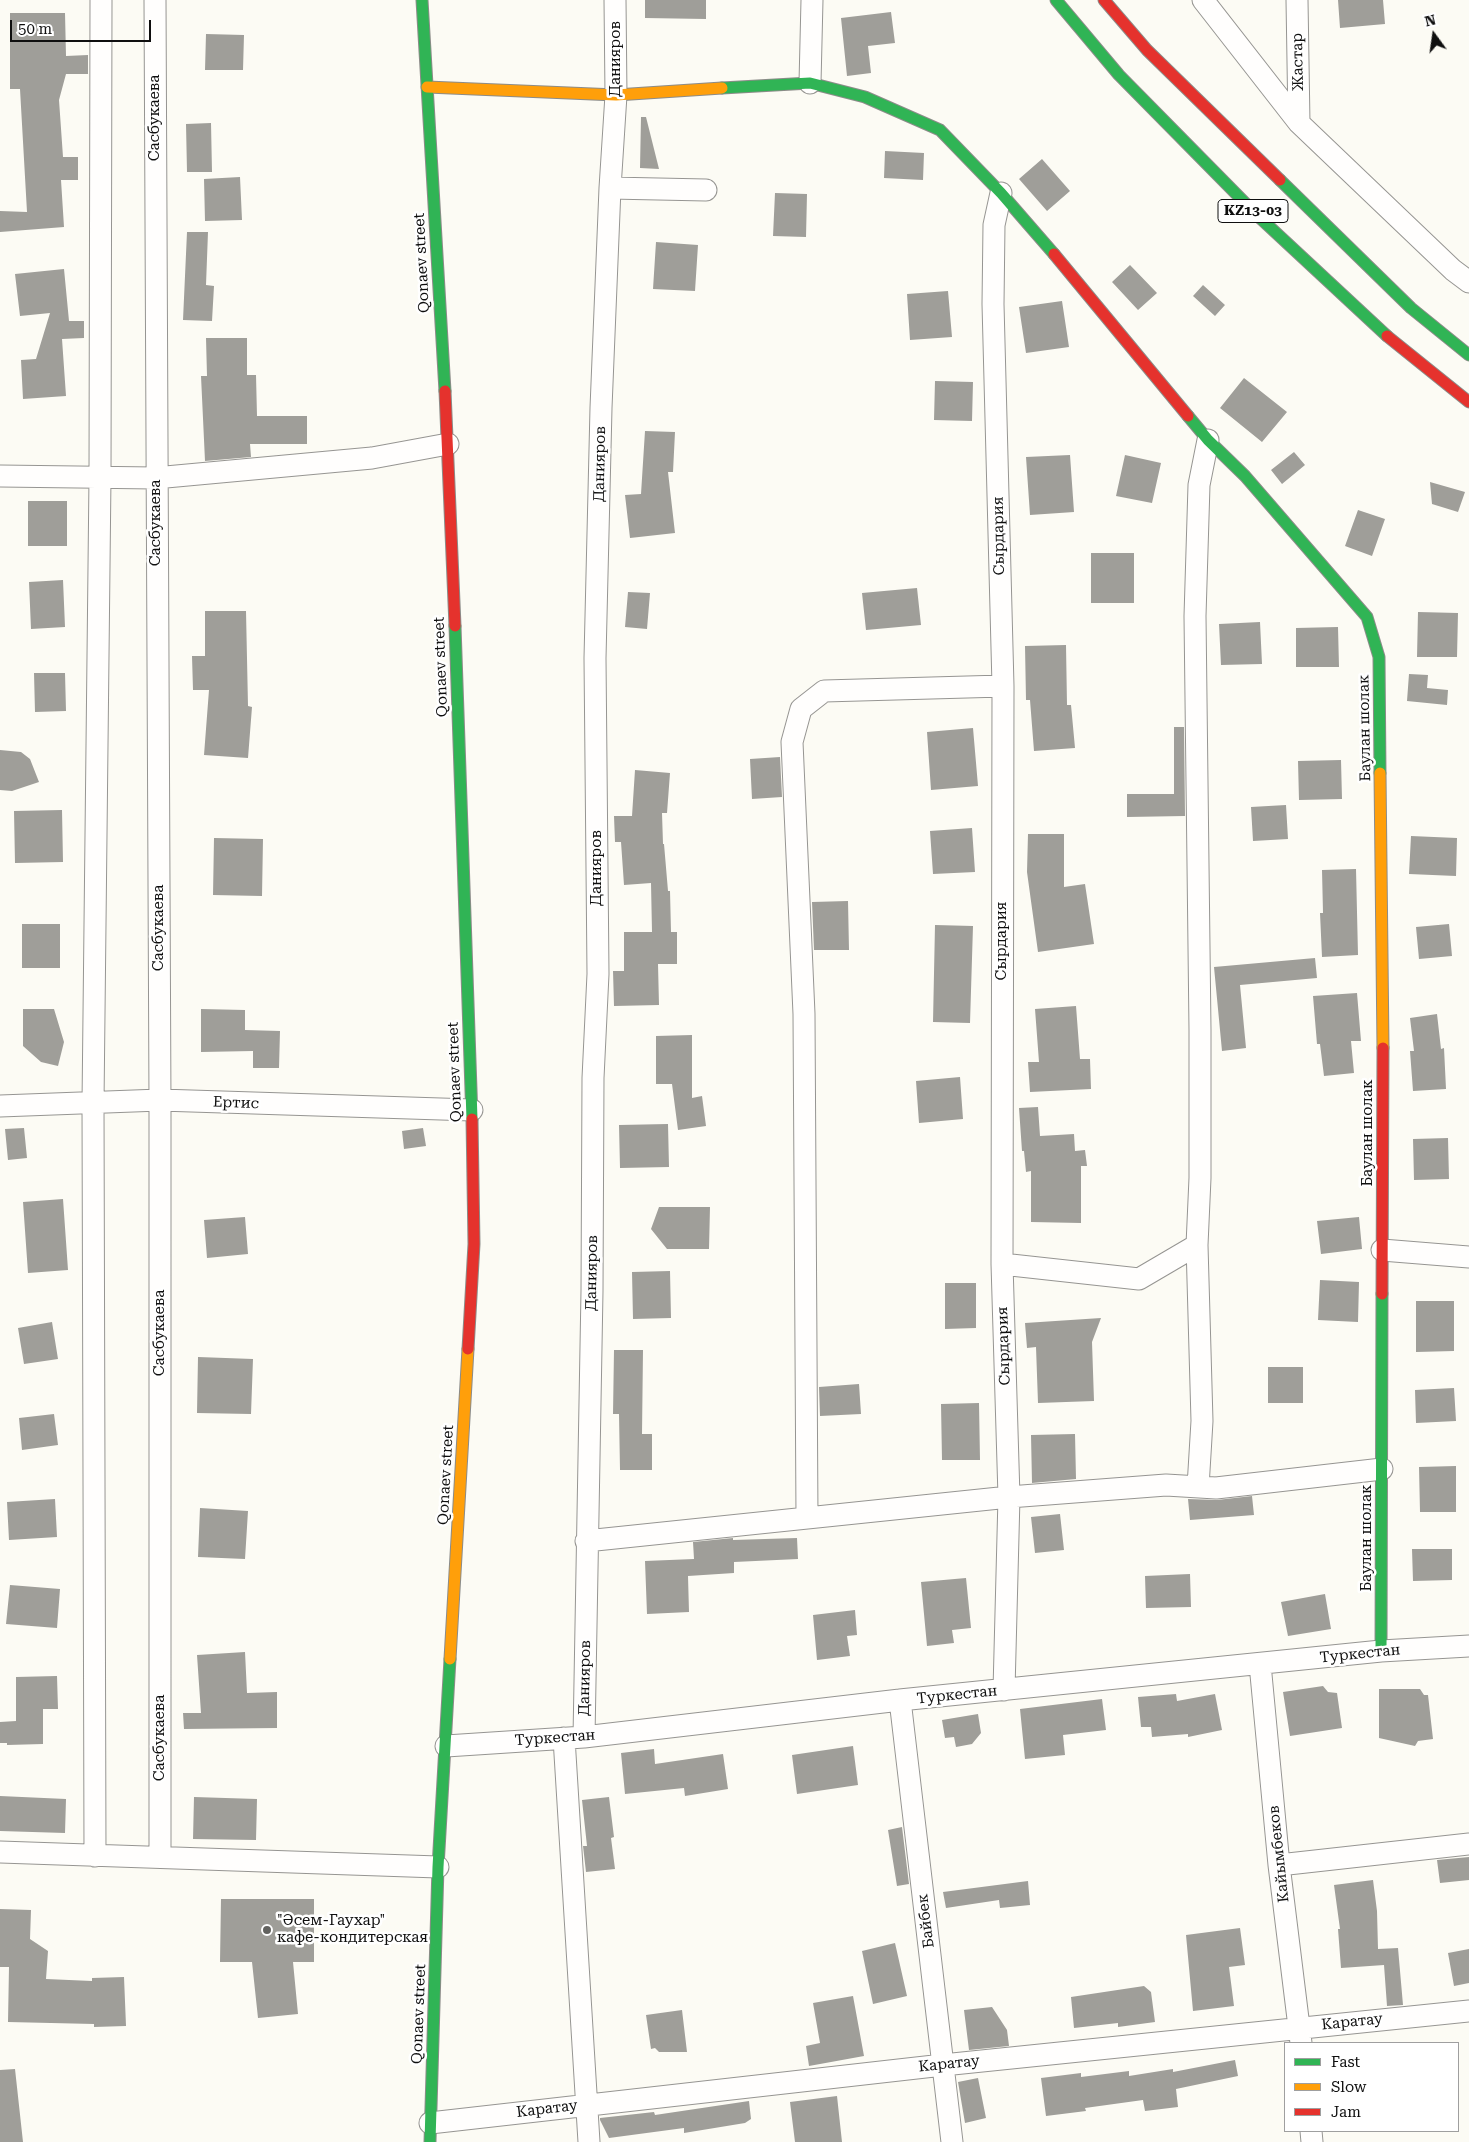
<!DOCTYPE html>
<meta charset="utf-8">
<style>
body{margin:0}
#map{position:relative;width:1469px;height:2142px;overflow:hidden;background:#fcfbf4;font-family:"Roboto Serif",serif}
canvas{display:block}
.legend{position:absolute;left:1284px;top:2042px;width:175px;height:90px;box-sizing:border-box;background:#fff;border:1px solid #9f9f9f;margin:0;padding:6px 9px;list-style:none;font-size:15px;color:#0f0f0f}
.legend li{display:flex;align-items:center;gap:10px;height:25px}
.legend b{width:25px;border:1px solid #9f9f9f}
.north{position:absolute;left:1409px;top:10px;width:50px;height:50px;-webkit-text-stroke:4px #fff;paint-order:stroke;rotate:346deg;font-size:14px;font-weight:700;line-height:20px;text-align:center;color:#0f0f0f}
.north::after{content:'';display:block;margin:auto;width:18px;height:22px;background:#0f0f0f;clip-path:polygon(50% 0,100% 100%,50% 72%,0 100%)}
.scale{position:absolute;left:10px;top:20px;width:141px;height:22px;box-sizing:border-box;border:2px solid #0f0f0f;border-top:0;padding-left:6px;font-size:15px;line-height:18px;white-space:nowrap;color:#0f0f0f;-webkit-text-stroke:4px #fff;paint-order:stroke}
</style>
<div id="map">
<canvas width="1469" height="2142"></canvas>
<ul class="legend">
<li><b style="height:6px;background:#30b455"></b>Fast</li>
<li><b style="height:6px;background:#ff9f0a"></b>Slow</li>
<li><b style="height:6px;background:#e5322d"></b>Jam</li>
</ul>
<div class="north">N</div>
<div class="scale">50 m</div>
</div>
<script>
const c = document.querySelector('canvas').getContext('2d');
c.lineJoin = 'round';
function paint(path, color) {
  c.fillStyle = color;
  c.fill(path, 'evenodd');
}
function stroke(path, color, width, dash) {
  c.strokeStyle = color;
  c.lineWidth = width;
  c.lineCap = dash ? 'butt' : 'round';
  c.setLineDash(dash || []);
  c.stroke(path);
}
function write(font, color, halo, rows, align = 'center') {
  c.font = font + ' "Roboto Serif",serif';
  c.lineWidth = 5;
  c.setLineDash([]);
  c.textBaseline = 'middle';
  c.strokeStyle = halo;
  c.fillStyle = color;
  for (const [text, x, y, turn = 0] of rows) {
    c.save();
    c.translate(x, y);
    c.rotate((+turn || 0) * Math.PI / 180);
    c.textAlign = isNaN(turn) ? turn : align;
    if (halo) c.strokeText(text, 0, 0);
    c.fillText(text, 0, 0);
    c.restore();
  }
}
const building = new Path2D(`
 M 645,0 L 706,0 L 706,19 L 645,18 Z
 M 1338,0 L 1383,0 L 1385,24 L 1340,28 Z
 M 891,12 L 895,43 L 868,46 L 871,73 L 847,76 L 841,18 Z
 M 10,13 L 65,13 L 66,56 L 88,55 L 88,74 L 66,74 L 59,100 L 63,157 L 78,157 L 78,180 L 61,180 L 64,227 L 0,232 L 0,211 L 27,212 L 20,89 L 10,89 Z
 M 206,34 L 244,35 L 243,70 L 205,70 Z
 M 641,117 L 646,117 L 659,169 L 640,168 Z
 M 211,123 L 212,172 L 187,172 L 186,124 Z
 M 885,151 L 924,153 L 923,180 L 884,178 Z
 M 1042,159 L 1070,191 L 1047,211 L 1019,179 Z
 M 240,177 L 242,220 L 205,221 L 204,179 Z
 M 775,193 L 807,194 L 806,237 L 773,236 Z
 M 187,232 L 208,232 L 206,285 L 214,286 L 212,321 L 183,320 Z
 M 656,242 L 698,245 L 695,291 L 653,289 Z
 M 1130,265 L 1157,293 L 1138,310 L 1112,282 Z
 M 64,269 L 69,321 L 84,321 L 84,338 L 62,339 L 66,396 L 23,399 L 21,360 L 36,359 L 50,313 L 20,316 L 15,274 Z
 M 1203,285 L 1225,305 L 1215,316 L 1193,296 Z
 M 948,291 L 952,337 L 910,340 L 907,294 Z
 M 1062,301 L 1069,347 L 1026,353 L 1019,307 Z
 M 206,338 L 247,338 L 247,375 L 256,375 L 257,416 L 307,416 L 307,444 L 250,444 L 251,457 L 205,461 L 201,376 L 207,376 Z
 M 1244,378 L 1287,412 L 1262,442 L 1220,408 Z
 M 935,381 L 973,382 L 972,421 L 934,420 Z
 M 645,431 L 675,432 L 673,472 L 668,472 L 675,533 L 630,538 L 625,495 L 641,494 Z
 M 1294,452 L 1305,465 L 1282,484 L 1271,470 Z
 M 1070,455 L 1074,512 L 1030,515 L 1026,457 Z
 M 1125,455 L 1161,463 L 1152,503 L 1116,496 Z
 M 1430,482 L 1465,492 L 1458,512 L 1432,504 Z
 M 28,501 L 67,501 L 67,546 L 28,546 Z
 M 1358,510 L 1385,519 L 1372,556 L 1345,546 Z
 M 1091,553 L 1134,553 L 1134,603 L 1091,603 Z
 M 63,580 L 65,627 L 31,629 L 29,582 Z
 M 917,588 L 921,625 L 866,630 L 862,593 Z
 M 628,592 L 650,593 L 647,629 L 625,627 Z
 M 205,611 L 246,611 L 248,706 L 252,707 L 248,758 L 204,755 L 209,690 L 193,690 L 192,656 L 205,656 Z
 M 1418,612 L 1458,613 L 1457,657 L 1417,657 Z
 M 1260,622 L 1262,664 L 1221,665 L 1219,624 Z
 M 1338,627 L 1339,667 L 1296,667 L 1296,628 Z
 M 1066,645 L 1067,705 L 1071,705 L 1075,748 L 1034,751 L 1030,700 L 1026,700 L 1025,646 Z
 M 34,673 L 65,673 L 66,711 L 35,712 Z
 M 1409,674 L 1428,675 L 1427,688 L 1448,690 L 1447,705 L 1407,701 Z
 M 1174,727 L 1184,727 L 1185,816 L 1127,817 L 1127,794 L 1174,794 Z
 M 973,728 L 978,786 L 931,790 L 927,732 Z
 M 0,750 L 21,752 L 30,759 L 39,782 L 12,791 L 0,790 Z
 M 780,757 L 782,797 L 752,799 L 750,759 Z
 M 1341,760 L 1342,799 L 1299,800 L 1298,761 Z
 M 635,770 L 670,773 L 667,813 L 662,813 L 663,844 L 664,844 L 668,891 L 670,891 L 671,932 L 677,932 L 677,964 L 658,964 L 659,1005 L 614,1006 L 613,971 L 624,971 L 624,932 L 652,932 L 651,883 L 624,885 L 621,842 L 615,842 L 614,816 L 632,816 Z
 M 1286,805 L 1288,839 L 1253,841 L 1251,807 Z
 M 62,810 L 63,862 L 15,863 L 14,811 Z
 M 972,828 L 975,872 L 933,874 L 930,831 Z
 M 1028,834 L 1064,834 L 1064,887 L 1085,884 L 1094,944 L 1038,952 L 1027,872 Z
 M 1411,836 L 1457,838 L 1456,876 L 1409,874 Z
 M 214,838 L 263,839 L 262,896 L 213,895 Z
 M 1356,869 L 1358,955 L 1322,957 L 1320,913 L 1323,913 L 1322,870 Z
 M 848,901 L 849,950 L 814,950 L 812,902 Z
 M 22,924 L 60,924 L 60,968 L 22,968 Z
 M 1449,924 L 1452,956 L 1419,959 L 1416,927 Z
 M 935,925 L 973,926 L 970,1023 L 933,1022 Z
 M 1315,958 L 1317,978 L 1240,985 L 1246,1048 L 1222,1051 L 1214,967 Z
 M 1357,993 L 1361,1041 L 1351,1041 L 1354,1073 L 1324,1076 L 1320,1044 L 1317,1044 L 1313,996 Z
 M 1076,1006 L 1080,1059 L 1090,1059 L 1091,1089 L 1030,1092 L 1028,1062 L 1039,1062 L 1035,1009 Z
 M 23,1009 L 54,1009 L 64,1042 L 58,1066 L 41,1062 L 23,1046 Z
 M 201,1009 L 245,1010 L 245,1030 L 280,1031 L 279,1068 L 253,1068 L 253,1051 L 201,1052 Z
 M 1437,1014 L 1441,1049 L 1444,1048 L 1446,1089 L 1413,1091 L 1410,1051 L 1414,1051 L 1410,1018 Z
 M 692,1035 L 692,1098 L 702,1096 L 706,1126 L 678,1130 L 672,1084 L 656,1084 L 656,1036 Z
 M 960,1077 L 963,1119 L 919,1123 L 916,1081 Z
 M 1038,1107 L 1040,1136 L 1074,1134 L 1075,1151 L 1085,1150 L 1087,1166 L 1081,1166 L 1081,1223 L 1031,1222 L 1031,1171 L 1026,1172 L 1024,1151 L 1022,1151 L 1019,1108 Z
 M 668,1124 L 669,1167 L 620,1168 L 619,1125 Z
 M 24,1128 L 27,1158 L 8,1160 L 5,1129 Z
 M 423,1128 L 426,1146 L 404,1149 L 402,1131 Z
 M 1448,1138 L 1449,1179 L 1414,1180 L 1413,1139 Z
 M 63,1199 L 68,1270 L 28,1273 L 23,1202 Z
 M 659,1207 L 710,1207 L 709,1249 L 667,1249 L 651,1229 Z
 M 245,1217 L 248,1254 L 207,1258 L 204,1220 Z
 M 1359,1217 L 1362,1249 L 1321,1254 L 1317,1221 Z
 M 670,1271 L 671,1318 L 633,1319 L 632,1272 Z
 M 1320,1280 L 1359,1282 L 1358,1322 L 1318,1320 Z
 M 945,1283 L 976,1283 L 976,1328 L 945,1329 Z
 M 1416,1301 L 1454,1301 L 1454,1351 L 1416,1352 Z
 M 1101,1318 L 1092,1342 L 1094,1401 L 1038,1403 L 1036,1347 L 1027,1348 L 1025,1323 Z
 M 52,1322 L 58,1359 L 24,1364 L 18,1328 Z
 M 614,1350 L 643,1350 L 642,1434 L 652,1434 L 652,1470 L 620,1470 L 619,1414 L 613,1414 Z
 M 198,1357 L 253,1359 L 251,1414 L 197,1413 Z
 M 1268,1367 L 1303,1367 L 1303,1403 L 1268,1403 Z
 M 859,1384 L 861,1414 L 820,1416 L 819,1387 Z
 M 1454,1388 L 1456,1421 L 1416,1423 L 1415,1390 Z
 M 979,1403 L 980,1460 L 942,1460 L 941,1404 Z
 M 54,1414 L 58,1445 L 22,1450 L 19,1418 Z
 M 1075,1434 L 1076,1479 L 1032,1483 L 1031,1435 Z
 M 1456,1466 L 1456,1512 L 1420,1512 L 1419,1467 Z
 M 1252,1496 L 1254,1515 L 1190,1520 L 1188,1499 L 1217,1500 Z
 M 55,1499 L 57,1537 L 9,1540 L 7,1502 Z
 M 200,1508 L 248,1511 L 245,1559 L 198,1557 Z
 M 1060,1514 L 1064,1550 L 1035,1553 L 1031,1517 Z
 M 733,1538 L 733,1540 L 797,1538 L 798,1559 L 734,1562 L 734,1573 L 688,1576 L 689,1612 L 647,1614 L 645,1561 L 694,1559 L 693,1542 Z
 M 1412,1549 L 1452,1549 L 1452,1580 L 1413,1581 Z
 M 1190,1574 L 1191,1607 L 1146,1608 L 1145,1576 Z
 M 966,1578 L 971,1628 L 952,1630 L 954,1643 L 927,1646 L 921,1582 Z
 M 10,1585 L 60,1589 L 57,1628 L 6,1624 Z
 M 1325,1594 L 1331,1629 L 1288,1636 L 1281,1602 Z
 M 855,1610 L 857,1635 L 847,1636 L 850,1656 L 817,1660 L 813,1615 Z
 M 245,1652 L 247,1693 L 277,1692 L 277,1728 L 184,1729 L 183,1713 L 201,1713 L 197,1655 Z
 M 57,1676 L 58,1709 L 43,1709 L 43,1744 L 7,1745 L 7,1743 L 0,1743 L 0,1722 L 16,1721 L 16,1677 Z
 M 1323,1686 L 1328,1692 L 1337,1693 L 1342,1728 L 1290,1736 L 1283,1692 Z
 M 1379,1689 L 1420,1689 L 1424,1695 L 1428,1695 L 1433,1739 L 1418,1741 L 1415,1746 L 1379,1738 Z
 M 1176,1694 L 1177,1701 L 1215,1694 L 1222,1730 L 1188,1737 L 1188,1734 L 1152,1737 L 1151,1727 L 1141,1727 L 1138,1697 Z
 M 1102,1699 L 1106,1730 L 1063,1735 L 1065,1755 L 1025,1759 L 1020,1709 Z
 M 978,1714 L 981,1733 L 972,1744 L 956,1747 L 954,1737 L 945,1738 L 942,1720 Z
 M 853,1746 L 858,1785 L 797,1794 L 792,1755 Z
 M 654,1749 L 655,1764 L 723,1754 L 728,1789 L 685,1796 L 684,1788 L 625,1794 L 621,1753 Z
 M 0,1796 L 66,1799 L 65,1833 L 0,1831 Z
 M 194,1797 L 257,1799 L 256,1840 L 193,1839 Z
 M 609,1797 L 614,1837 L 611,1838 L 615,1869 L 586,1872 L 583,1846 L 587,1846 L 582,1800 Z
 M 902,1827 L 909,1884 L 897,1886 L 888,1830 Z
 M 1469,1857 L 1469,1880 L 1440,1883 L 1437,1860 Z
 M 1373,1880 L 1377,1911 L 1378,1949 L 1398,1948 L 1403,2005 L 1387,2006 L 1384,1965 L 1341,1968 L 1338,1929 L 1340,1929 L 1334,1885 Z
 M 1028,1881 L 1030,1905 L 1000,1908 L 999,1900 L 946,1908 L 943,1892 Z
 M 221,1899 L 314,1899 L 314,1962 L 293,1962 L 298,2014 L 258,2018 L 252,1962 L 220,1962 Z
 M 0,1909 L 31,1910 L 30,1939 L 48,1951 L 46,1979 L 92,1981 L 92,1978 L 124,1977 L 126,2026 L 94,2027 L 94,2024 L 8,2022 L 9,1967 L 0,1967 Z
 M 1240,1928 L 1245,1965 L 1229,1967 L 1234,2006 L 1193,2011 L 1186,1935 Z
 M 895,1943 L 907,1996 L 873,2004 L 862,1951 Z
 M 1469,1949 L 1469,1983 L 1454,1986 L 1448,1953 Z
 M 1144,1986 L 1151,1992 L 1155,2022 L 1118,2027 L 1118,2023 L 1074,2028 L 1071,1997 Z
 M 853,1996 L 864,2056 L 809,2066 L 806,2046 L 820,2043 L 813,2003 Z
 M 992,2007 L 1007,2030 L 1009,2046 L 969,2050 L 964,2010 Z
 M 682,2010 L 687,2052 L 659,2052 L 655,2048 L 651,2049 L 646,2015 Z
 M 1235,2060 L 1238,2076 L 1176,2089 L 1178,2107 L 1145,2111 L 1143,2100 L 1085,2108 L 1086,2111 L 1046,2116 L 1041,2078 L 1081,2073 L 1081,2077 L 1129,2071 L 1129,2076 L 1173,2069 L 1173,2072 Z
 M 15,2069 L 23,2142 L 0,2142 L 0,2070 Z
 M 978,2078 L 986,2118 L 965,2123 L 958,2082 Z
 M 837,2096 L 842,2142 L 795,2142 L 790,2102 Z
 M 749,2101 L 751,2119 L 745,2123 L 684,2133 L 684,2128 L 609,2138 L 600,2120 L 600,2118 L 654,2112 L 655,2115 Z`);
const street = new Path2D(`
 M 155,0 L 160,1100 L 160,1857
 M 1203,0 L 1299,123 L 1453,270 L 1469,282
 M 1297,0 L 1299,123
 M 810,83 L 812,0
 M 610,188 L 706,190
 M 1001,193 L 994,225 L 993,304 L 1003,686 L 1002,1264 L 1009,1497 L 1004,1690
 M 0,476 L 155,478 L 372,458 L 448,444
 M 0,1106 L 160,1100 L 472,1110
 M 1197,1245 L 1202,1421 L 1198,1487
 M 1382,1250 L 1469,1257
 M 1002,1264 L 1139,1279 L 1197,1245 L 1200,1178 L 1200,1030 L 1195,616 L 1199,485 L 1208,440
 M 807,1517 L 804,1014 L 792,742 L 801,709 L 824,691 L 1003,686
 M 586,1541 L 1009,1497 L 1166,1485 L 1216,1488 L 1382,1469
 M 1260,1664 L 1279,1865 L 1301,2043
 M 900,1700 L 952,2142
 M 584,1737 L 592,1291 L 593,1078 L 598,974 L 595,658 L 601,408 L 610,188 L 616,95 L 615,0
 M 564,1738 L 589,2142
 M 446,1746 L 584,1737 L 900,1700 L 1381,1651 L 1469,1646
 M 0,1852 L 438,1867
 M 95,1856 L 93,1103 L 100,477 L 101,0
 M 1279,1865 L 1469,1844
 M 430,2123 L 943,2065 L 1469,2011
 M 1311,2131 L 1312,2142`);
const fast = new Path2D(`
 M 422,0 L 445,391
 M 1056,0 L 1119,75 L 1259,217 L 1387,336
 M 722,88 L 810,83 L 865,97 L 940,130 L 1001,193 L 1054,254
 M 1280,180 L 1411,308 L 1469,355
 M 1188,416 L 1208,440 L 1245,476 L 1367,617 L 1379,657 L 1380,773
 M 455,626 L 472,1119
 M 1381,1651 L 1382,1294
 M 430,2142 L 438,1867 L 450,1659`);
const slow = new Path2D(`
 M 427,87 L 616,95 L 722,88
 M 1380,773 L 1383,1048
 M 450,1659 L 468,1349`);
const jam = new Path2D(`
 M 1104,0 L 1147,50 L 1280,180
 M 1054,254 L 1188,416
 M 1387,336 L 1469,402
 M 445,391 L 455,626
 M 1382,1294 L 1383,1048
 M 468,1349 L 474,1244 L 472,1119`);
const markers = [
 [267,1930,5,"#62625f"]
];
const shields = [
 [1253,211,70]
];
const shieldNames = [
 ["KZ13-03",1253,211]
];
const streetNames = [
 ["Данияров",616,59,-90],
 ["Жастар",1298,62,-91],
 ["Сасбукаева",155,118,-90],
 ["Qonaev street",422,263,-93],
 ["Данияров",600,464,-89],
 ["Сасбукаева",156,523,-90],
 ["Сырдария",999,536,-91],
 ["Qonaev street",441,667,-92],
 ["Баулан шолак",1365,728,-91],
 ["Данияров",597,868,-90],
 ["Сасбукаева",159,928,-90],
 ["Сырдария",1002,941,-90],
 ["Qonaev street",455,1072,-92],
 ["Ертис",236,1103,2],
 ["Баулан шолак",1368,1133,-90],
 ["Данияров",592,1273,-89],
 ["Сасбукаева",160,1333,-90],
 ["Сырдария",1004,1346,-92],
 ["Qonaev street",446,1475,-87],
 ["Баулан шолак",1367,1538,-90],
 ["Туркестан",1360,1654,-6],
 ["Данияров",585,1678,-89],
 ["Туркестан",957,1695,-6],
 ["Сасбукаева",160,1738,-90],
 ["Туркестан",555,1738,-4],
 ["Кайымбеков",1279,1854,-96],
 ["Байбек",926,1921,-97],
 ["Qonaev street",419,2014,-88],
 ["Каратау",1352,2022,-6],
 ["Каратау",949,2064,-6],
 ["Каратау",547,2109,-7]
];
const poiNames = [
 ["\"Әсем-Гаухар\"",277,1921],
 ["кафе-кондитерская",277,1938]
];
paint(building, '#9f9e99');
stroke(street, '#969592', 23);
stroke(fast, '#8c8c89', 13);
stroke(slow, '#8c8c89', 13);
stroke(jam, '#8c8c89', 13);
stroke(street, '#fffefd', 21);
stroke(fast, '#30b455', 11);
stroke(slow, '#ff9f0a', 11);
stroke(jam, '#e5322d', 11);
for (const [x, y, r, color] of markers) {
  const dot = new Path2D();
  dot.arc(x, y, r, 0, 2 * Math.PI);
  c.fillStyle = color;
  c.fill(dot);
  stroke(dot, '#fff', 2);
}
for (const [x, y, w] of shields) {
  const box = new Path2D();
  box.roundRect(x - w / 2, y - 11.5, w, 23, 4);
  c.fillStyle = '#fff';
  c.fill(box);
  stroke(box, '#0f0f0f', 1);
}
write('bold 14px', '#0f0f0f', null, shieldNames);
write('15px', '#0f0f0f', '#fff', streetNames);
write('15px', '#0f0f0f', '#fff', poiNames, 'left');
</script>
